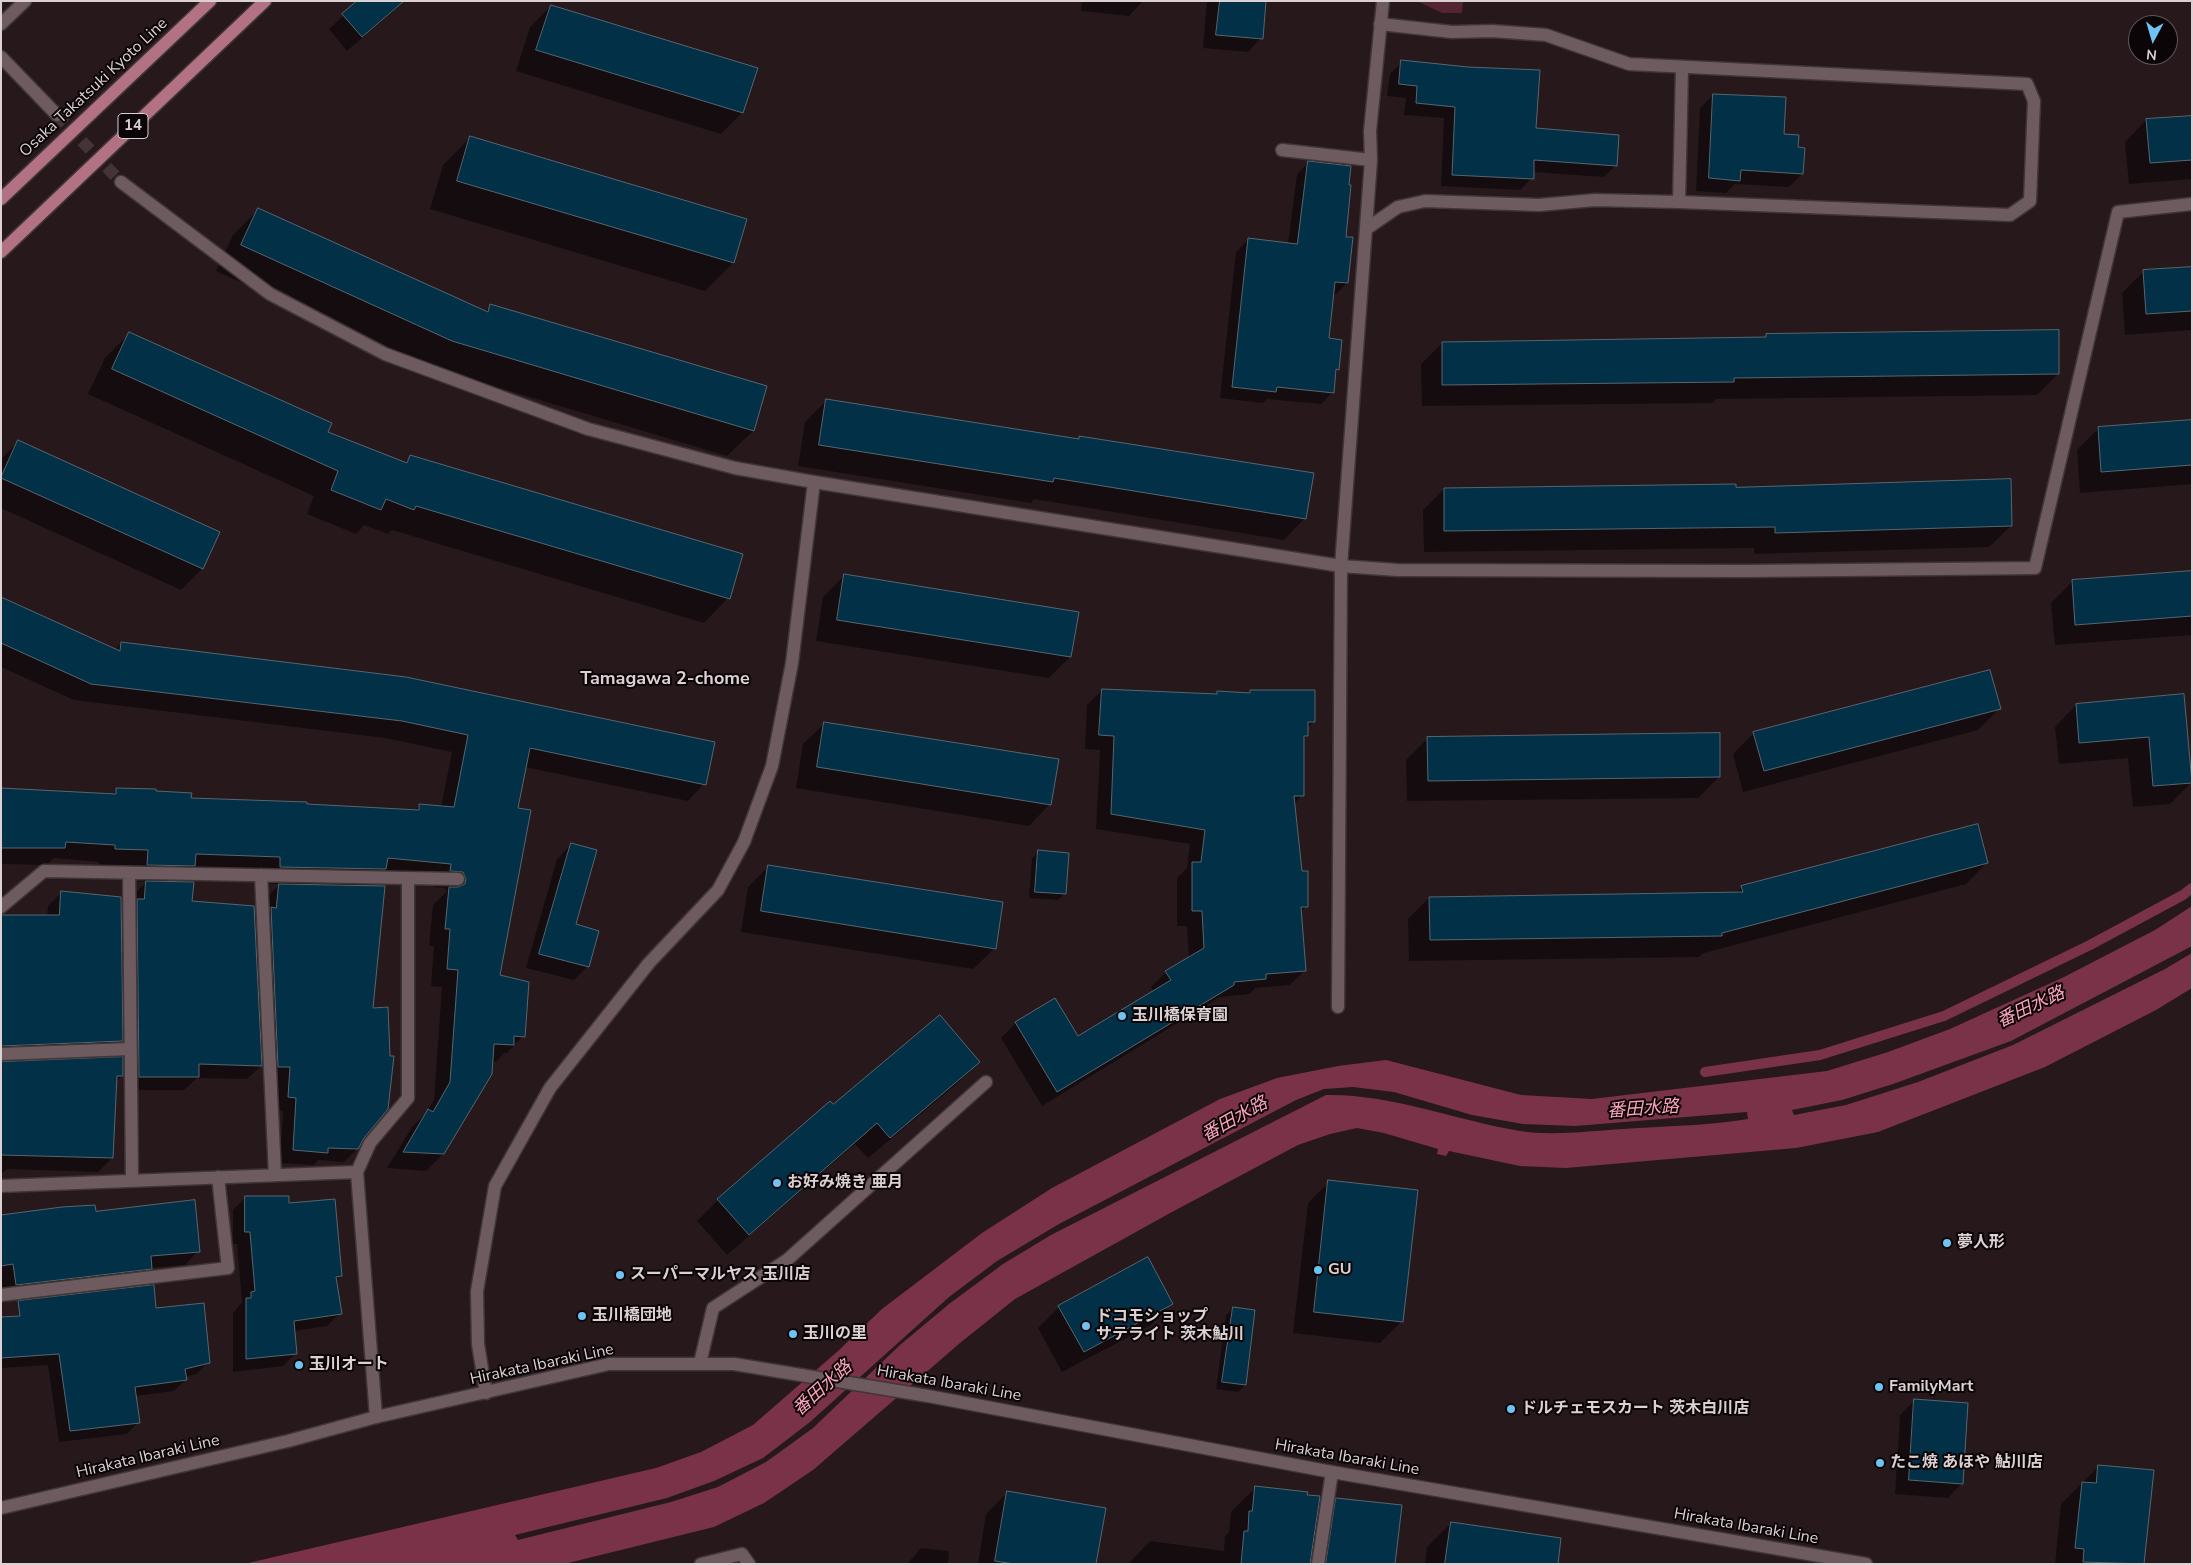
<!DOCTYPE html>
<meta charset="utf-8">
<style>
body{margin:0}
#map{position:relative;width:2193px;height:1565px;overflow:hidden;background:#27181c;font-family:"Nunito Sans",sans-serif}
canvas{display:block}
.frame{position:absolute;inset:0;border:2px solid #dbd0d2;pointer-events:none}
.north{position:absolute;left:2128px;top:15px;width:50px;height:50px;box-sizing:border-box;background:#0b0507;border:1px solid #5e5658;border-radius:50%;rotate:186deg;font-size:14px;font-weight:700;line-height:20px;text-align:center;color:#dbd0d2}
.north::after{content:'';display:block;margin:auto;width:18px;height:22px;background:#6fc2f4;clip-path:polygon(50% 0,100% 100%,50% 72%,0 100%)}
</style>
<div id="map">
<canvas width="2193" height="1565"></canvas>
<div class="frame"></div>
<div class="north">N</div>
</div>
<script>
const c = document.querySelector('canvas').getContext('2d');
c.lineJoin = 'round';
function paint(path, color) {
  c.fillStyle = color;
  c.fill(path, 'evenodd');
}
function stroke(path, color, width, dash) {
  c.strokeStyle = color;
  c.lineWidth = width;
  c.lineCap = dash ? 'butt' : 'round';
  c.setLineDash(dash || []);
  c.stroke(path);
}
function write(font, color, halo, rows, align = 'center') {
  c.font = font + ' "Nunito Sans","Noto Sans JP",sans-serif';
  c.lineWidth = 4;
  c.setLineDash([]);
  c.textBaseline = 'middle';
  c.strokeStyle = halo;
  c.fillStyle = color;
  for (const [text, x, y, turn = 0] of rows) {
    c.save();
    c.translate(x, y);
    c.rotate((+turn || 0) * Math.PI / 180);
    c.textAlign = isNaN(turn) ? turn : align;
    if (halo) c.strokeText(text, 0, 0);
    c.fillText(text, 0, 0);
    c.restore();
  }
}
const green = new Path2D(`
 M 1417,1 L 1463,1 L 1462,13 L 1442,13 Z`);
const water = new Path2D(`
 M 2192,906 L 2192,946 L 2011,1041 L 1893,1084 L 1842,1100 L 1792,1110 L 1794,1115 L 1846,1105 L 1918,1082 L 2013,1045 L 2165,969 L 2192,953 L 2192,988 L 2156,1010 L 2045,1067 L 1878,1132 L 1796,1148 L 1566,1168 L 1520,1166 L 1449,1151 L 1446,1156 L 1437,1154 L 1438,1149 L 1384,1133 L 1357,1128 L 1330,1134 L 1298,1145 L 1172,1212 L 1015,1299 L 960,1343 L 813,1470 L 764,1503 L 714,1527 L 564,1564 L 244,1564 L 656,1468 L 701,1452 L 753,1425 L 838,1351 L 882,1309 L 982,1233 L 1052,1188 L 1220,1099 L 1277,1078 L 1338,1066 L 1386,1060 L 1521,1095 L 1592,1099 L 1827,1071 L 1888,1052 L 1950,1029 L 2064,977 L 2155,930 ZM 1353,1087 L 1394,1092 L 1472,1115 L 1523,1124 L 1575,1126 L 1747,1112 L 1748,1119 C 1708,1126 1663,1126 1623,1129 C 1592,1131 1551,1136 1520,1131 C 1455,1120 1392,1094 1326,1095 L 1051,1235 L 1003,1264 L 949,1304 L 900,1345 L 813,1428 L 766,1462 L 718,1487 L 671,1502 L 518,1540 L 515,1535 L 667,1498 L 714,1481 L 763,1458 L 810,1422 L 949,1297 L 997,1261 L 1059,1224 L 1296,1100 L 1324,1089 Z`);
const shadow = new Path2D(`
 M 359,1 L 405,1 L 347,51 L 329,29 Z
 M 1082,1 L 1143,1 L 1129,16 L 1081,11 Z
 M 1207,1 L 1265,1 L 1261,38 L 1248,52 L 1203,48 Z
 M 551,6 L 742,113 L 721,134 L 516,71 L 530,27 Z
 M 1402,62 L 1535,130 L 1616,165 L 1604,177 L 1533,172 L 1532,178 L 1520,190 L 1441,186 L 1444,118 L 1404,115 L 1406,98 L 1387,96 L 1390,74 Z
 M 1713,95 L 1782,135 L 1797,149 L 1802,174 L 1789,187 L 1735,184 L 1726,193 L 1696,191 L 1700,108 Z
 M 2192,117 L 2192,179 L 2129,184 L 2125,142 L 2146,120 Z
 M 471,137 L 746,219 L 733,263 L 705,291 L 430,209 L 443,165 Z
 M 1309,162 L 1345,238 L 1347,283 L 1335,295 L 1333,294 L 1328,339 L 1338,369 L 1335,373 L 1333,392 L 1321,404 L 1267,399 L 1263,403 L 1220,398 L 1236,252 L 1248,240 L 1288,244 L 1297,174 Z
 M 258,210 L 484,312 L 491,306 L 766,387 L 753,431 L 727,456 L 426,366 L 216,271 L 233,235 Z
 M 2192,268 L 2192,330 L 2125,335 L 2122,293 L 2143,272 Z
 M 130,333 L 326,432 L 404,463 L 411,457 L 728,598 L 704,623 L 392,530 L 388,534 L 364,525 L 356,534 L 307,514 L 314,496 L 88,394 L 105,358 Z
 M 1767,335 L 2058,374 L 2037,395 L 1716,399 L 1712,403 L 1422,406 L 1421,364 L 1442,343 L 1764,338 Z
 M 827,400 L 1077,440 L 1080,437 L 1305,518 L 1284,540 L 1034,499 L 1031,503 L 798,466 L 805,422 Z
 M 2192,422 L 2192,484 L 2080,493 L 2077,450 L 2098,429 Z
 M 18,442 L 218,533 L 202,569 L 181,590 L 1,508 L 1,459 Z
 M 1735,488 L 2011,526 L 1989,547 L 1754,554 L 1754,548 L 1424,552 L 1423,510 L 1444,489 Z
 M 2192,572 L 2192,635 L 2055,645 L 2051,603 L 2072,582 Z
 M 845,575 L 1070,657 L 1049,678 L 816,641 L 823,597 Z
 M 1,599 L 115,650 L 122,643 L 704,784 L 688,801 L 525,767 L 517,809 L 499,976 L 523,1036 L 507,1053 L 504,1053 L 496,1062 L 491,1061 L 443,1154 L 426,1171 L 387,1168 L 412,1127 L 426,1113 L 434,1100 L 442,987 L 431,986 L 434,946 L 429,946 L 433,905 L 447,891 L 445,888 L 434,887 L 435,880 L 379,875 L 368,887 L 372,1009 L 363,1137 L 357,1149 L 344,1162 L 318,1160 L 314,1165 L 280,1163 L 283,1111 L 276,1110 L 278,1080 L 265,1080 L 266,898 L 280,884 L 264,884 L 263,873 L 188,871 L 176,883 L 191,902 L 261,1066 L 247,1079 L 197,1078 L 184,1090 L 126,1090 L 132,896 L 147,882 L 130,881 L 132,866 L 99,865 L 99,862 L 54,858 L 47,865 L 1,864 L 1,789 L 111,795 L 117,789 L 155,793 L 190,799 L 414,811 L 420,805 L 441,807 L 452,752 L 385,738 L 74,700 L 1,667 Z
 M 1102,690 L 1214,695 L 1218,692 L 1247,694 L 1250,691 L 1314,721 L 1307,728 L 1307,736 L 1303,740 L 1302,795 L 1294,804 L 1306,906 L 1300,912 L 1305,970 L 1290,985 L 1255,988 L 1250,994 L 1220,997 L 1042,1106 L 1001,1038 L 1016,1023 L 1078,1038 L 1154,992 L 1151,987 L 1166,972 L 1189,958 L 1187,926 L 1177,926 L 1177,878 L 1187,868 L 1190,844 L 1096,829 L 1100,750 L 1085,749 L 1087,705 Z
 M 2183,695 L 2192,782 L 2170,804 L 2133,807 L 2128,758 L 2059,764 L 2055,727 L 2076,705 Z
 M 1999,709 L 1978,730 L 1743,792 L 1733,754 L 1754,733 Z
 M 825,723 L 1050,804 L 1029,826 L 796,788 L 803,744 Z
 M 1428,738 L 1719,777 L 1698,798 L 1407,801 L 1406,760 Z
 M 571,845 L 575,925 L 588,966 L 574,980 L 526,968 L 557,859 Z
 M 1039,852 L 1065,893 L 1058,900 L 1029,898 L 1032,858 Z
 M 1987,863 L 1966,884 L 1704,953 L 1699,957 L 1409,961 L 1408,919 L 1429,898 L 1735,894 L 1742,887 Z
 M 769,866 L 995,948 L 973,969 L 741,932 L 748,887 Z
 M 61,893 L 121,1041 L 107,1054 L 1,1059 L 1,933 L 47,916 L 48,906 Z
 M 979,1062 L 958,1083 L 868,1158 L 855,1144 L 727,1255 L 697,1221 L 718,1200 L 833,1106 Z
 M 1,1063 L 122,1076 L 115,1082 L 112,1158 L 98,1172 L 7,1169 L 1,1174 Z
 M 1329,1182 L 1402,1321 L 1380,1343 L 1293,1333 L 1308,1203 Z
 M 246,1197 L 288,1204 L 341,1276 L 335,1282 L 340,1313 L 327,1326 L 294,1331 L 296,1353 L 283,1366 L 233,1372 L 233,1313 L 242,1302 L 237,1244 L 233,1244 L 233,1210 Z
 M 95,1212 L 198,1251 L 185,1265 L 151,1268 L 137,1282 L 1,1290 L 1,1216 Z
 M 1172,1303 L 1151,1325 L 1062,1372 L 1038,1328 L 1059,1307 Z
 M 1233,1309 L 1254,1311 L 1245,1385 L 1238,1392 L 1216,1389 L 1226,1315 Z
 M 155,1310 L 208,1362 L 197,1374 L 185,1377 L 185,1380 L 174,1391 L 135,1396 L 138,1422 L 127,1434 L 59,1442 L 48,1365 L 1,1368 L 1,1320 Z
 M 1914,1401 L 1962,1483 L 1948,1498 L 1895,1494 L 1900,1415 Z
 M 2099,1466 L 2143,1564 L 2055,1564 L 2061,1504 Z
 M 1255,1488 L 1315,1521 L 1337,1499 L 1387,1564 L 1128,1564 L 1150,1541 L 1224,1551 L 1225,1536 L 1229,1532 L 1231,1512 Z
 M 1007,1493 L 1095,1564 L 978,1564 L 986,1514 Z
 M 1451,1523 L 1556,1564 L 1425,1564 L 1427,1547 Z
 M 921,1548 L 949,1551 L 948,1564 L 907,1564 Z`);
const stream = new Path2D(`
 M 1705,1072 L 1820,1055 L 1944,1016 L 2090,945 L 2183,895 L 2192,888`);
const building = new Path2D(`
 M 357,1 L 404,1 L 362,37 L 342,14 Z
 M 1220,1 L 1266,1 L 1263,39 L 1216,35 Z
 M 551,5 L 758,68 L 743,113 L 536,50 Z
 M 1401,60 L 1468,67 L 1540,70 L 1536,128 L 1619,135 L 1617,166 L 1534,160 L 1534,179 L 1452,175 L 1455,107 L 1416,103 L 1417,86 L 1399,84 Z
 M 1713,94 L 1786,97 L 1784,134 L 1799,135 L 1798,147 L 1805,148 L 1803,174 L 1741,170 L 1740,181 L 1709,178 Z
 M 2192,116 L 2192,160 L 2150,163 L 2146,119 Z
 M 470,136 L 747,219 L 734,263 L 457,181 Z
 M 1308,161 L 1351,166 L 1349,185 L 1351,185 L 1346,237 L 1353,237 L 1348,283 L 1335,282 L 1329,338 L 1342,340 L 1339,370 L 1336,369 L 1334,393 L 1277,387 L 1276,392 L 1232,387 L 1248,238 L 1297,244 Z
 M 258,208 L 488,312 L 490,304 L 767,386 L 754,431 L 452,341 L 241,245 Z
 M 2192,267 L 2192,311 L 2146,314 L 2143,270 Z
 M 2059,330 L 2059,374 L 1734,378 L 1734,382 L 1442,385 L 1442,342 L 1766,337 L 1766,334 Z
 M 129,332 L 332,423 L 328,432 L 407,463 L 410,455 L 743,554 L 730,599 L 416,506 L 414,510 L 386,499 L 381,510 L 331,490 L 338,471 L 112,369 Z
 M 826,399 L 1079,439 L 1079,436 L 1314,473 L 1306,519 L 1054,478 L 1053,482 L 819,445 Z
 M 2192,420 L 2192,465 L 2101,472 L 2098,427 Z
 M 18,440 L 220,532 L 203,569 L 1,478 Z
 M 2011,479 L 2012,526 L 1775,533 L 1775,527 L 1444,531 L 1444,488 L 1736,484 L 1736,487 Z
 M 2192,571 L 2192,616 L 2075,625 L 2072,580 Z
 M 844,574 L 1079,612 L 1071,657 L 837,620 Z
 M 1,597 L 120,651 L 121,642 L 406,677 L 715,742 L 706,785 L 530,748 L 518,808 L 531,810 L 500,975 L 529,982 L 525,1037 L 514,1036 L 514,1045 L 494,1044 L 492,1074 L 444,1154 L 403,1152 L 428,1109 L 433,1112 L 450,1082 L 458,970 L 447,969 L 450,929 L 445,929 L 449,887 L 458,887 L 465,884 L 466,879 L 463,872 L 450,871 L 451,864 L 388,858 L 386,869 L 280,867 L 280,857 L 196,854 L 195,866 L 147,865 L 148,850 L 115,849 L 115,845 L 66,842 L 65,848 L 1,848 L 1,788 L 116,794 L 116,788 L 156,789 L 156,791 L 192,793 L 191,798 L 307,802 L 307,804 L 419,810 L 419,804 L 454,807 L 468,735 L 402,721 L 91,684 L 1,643 Z
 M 1990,670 L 2001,709 L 1764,771 L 1753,732 Z
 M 1102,689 L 1217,694 L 1217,691 L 1250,693 L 1250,690 L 1315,690 L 1315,722 L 1308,722 L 1308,736 L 1304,736 L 1304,796 L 1294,796 L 1302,871 L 1308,871 L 1308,907 L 1301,907 L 1306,971 L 1266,974 L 1266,979 L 1234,982 L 1234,985 L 1057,1092 L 1015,1022 L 1055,998 L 1078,1036 L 1171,980 L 1165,971 L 1204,948 L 1202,911 L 1192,911 L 1192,862 L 1201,862 L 1205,830 L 1111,814 L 1114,736 L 1099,735 Z
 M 2184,694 L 2192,783 L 2153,786 L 2149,737 L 2079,743 L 2076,704 Z
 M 824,722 L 1059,759 L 1051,805 L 817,767 Z
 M 1720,733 L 1720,777 L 1428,781 L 1427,737 Z
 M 1978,824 L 1988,863 L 1722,933 L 1722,936 L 1430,940 L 1429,897 L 1743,892 L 1741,886 Z
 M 571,843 L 597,850 L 576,924 L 599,931 L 589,967 L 539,954 Z
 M 1038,850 L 1069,853 L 1066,894 L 1035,892 Z
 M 768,865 L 1003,902 L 996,949 L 761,911 Z
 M 146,881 L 194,882 L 192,901 L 254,906 L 262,1066 L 199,1064 L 199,1077 L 139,1077 L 137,899 L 144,899 Z
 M 279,884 L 385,886 L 373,1008 L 388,1007 L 390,1056 L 394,1056 L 388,1109 L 364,1138 L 358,1149 L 328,1148 L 328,1153 L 293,1150 L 296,1098 L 288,1097 L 290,1067 L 278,1067 L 271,907 L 276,908 Z
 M 61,891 L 121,897 L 123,1041 L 1,1046 L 1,915 L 59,915 Z
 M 940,1015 L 980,1062 L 890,1138 L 877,1123 L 749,1235 L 717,1199 L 830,1101 L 833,1104 Z
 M 123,1057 L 123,1076 L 117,1076 L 113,1158 L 1,1155 L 1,1062 Z
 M 1328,1180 L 1418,1190 L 1403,1322 L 1314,1312 Z
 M 245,1196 L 289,1196 L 289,1203 L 335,1199 L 342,1276 L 336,1277 L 342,1314 L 294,1321 L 297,1354 L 246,1359 L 246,1298 L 251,1298 L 251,1292 L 255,1291 L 250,1232 L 245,1232 Z
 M 195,1200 L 200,1252 L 151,1256 L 152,1269 L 16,1285 L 13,1264 L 1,1266 L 1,1215 L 62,1207 L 95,1205 L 96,1211 Z
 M 1148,1257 L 1173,1304 L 1084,1352 L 1058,1306 Z
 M 154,1285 L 156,1308 L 204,1303 L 210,1363 L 185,1369 L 187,1380 L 135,1387 L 140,1423 L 70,1431 L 59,1354 L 1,1358 L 1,1317 L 20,1316 L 18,1301 Z
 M 1233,1307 L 1255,1310 L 1246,1385 L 1222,1382 Z
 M 1914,1399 L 1968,1403 L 1963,1484 L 1909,1480 Z
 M 2098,1465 L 2154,1470 L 2144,1564 L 2083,1562 L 2084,1549 L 2075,1548 L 2082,1482 L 2096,1483 Z
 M 1255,1486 L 1308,1492 L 1307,1495 L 1320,1496 L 1310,1564 L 1241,1564 L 1244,1531 L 1248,1531 L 1249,1511 L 1252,1511 Z
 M 1007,1491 L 1106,1508 L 1096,1564 L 1014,1564 L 995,1561 Z
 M 1336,1498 L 1402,1505 L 1395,1564 L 1326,1564 Z
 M 1451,1522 L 1561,1538 L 1558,1564 L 1445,1564 Z`);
const streetTunnel = new Path2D(`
 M 57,115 L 121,182`);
const lane = new Path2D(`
 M 1,24 L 25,1`);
const street = new Path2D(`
 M 1,57 L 57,115
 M 1282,150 L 1371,160
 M 121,182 L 270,294 L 385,354 L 588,429 L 735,468 L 814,482 L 1341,566 L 1397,570 L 1746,571 L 2035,568 L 2118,212 L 2192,204
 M 1679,202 L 1682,68
 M 1366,229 L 1398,207 L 1425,201 L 1539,205 L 1595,200 L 1679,202 L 2010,215 L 2030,201 L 2034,101 L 2027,84 L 1629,64 L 1546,35 L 1492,31 L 1452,32 L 1380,24
 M 129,873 L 132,1181
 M 261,875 L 275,1175
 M 1,907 L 44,871 L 458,879
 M 1338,1007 L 1341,566 L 1371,160 L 1370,131 L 1383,1
 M 1,1054 L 130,1049
 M 1,1186 L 357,1172
 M 1,1295 L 228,1268 L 218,1177
 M 700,1363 L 713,1308 L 787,1260 L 986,1082
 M 376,1417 L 357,1172 L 370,1143 L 408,1098 L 408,878
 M 701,1564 L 742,1554 L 749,1564
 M 1318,1564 L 1332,1472`);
const secondary = new Path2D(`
 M 486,1393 L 478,1344 L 477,1291 L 495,1186 L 550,1088 L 649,963 L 718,890 L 744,842 L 772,766 L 792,663 L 814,482
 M 1,1508 L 288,1441 L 376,1417 L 609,1364 L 734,1364 L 928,1396 L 1332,1472 L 1866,1564`);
const primary = new Path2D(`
 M 1,199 L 210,1
 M 1,252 L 265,1`);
const markers = [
 [1122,1016,5,"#6fc2f4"],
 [777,1183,5,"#6fc2f4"],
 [1947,1243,5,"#6fc2f4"],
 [1318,1270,5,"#6fc2f4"],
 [620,1275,5,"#6fc2f4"],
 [582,1316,5,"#6fc2f4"],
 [1086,1326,5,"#6fc2f4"],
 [793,1334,5,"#6fc2f4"],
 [299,1365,5,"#6fc2f4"],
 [1879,1387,5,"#6fc2f4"],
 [1511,1409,5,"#6fc2f4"],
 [1880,1463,5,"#6fc2f4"]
];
const shields = [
 [133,126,30]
];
const shieldNames = [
 ["14",133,126]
];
const streetNames = [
 ["Osaka Takatsuki Kyoto Line",94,88,-43],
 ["Hirakata Ibaraki Line",542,1365,-12],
 ["Hirakata Ibaraki Line",949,1384,10],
 ["Hirakata Ibaraki Line",148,1457,-13],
 ["Hirakata Ibaraki Line",1347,1458,10],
 ["Hirakata Ibaraki Line",1746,1527,10]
];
const poiNames = [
 ["玉川橋保育園",1132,1016],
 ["お好み焼き 亜月",787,1183],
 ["夢人形",1957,1243],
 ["GU",1328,1270],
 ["スーパーマルヤス 玉川店",630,1275],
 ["玉川橋団地",592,1316],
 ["ドコモショップ",1096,1317],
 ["サテライト 茨木鮎川",1096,1335],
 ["玉川の里",803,1334],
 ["玉川オート",309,1365],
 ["FamilyMart",1889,1387],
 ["ドルチェモスカート 茨木白川店",1521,1409],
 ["たこ焼 あほや 鮎川店",1890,1463]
];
const neighbourhoodNames = [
 ["Tamagawa 2-chome",665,680]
];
const waterNames = [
 ["番田水路",2031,1008,-25],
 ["番田水路",1643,1110,-4],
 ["番田水路",1235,1120,-29],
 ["番田水路",823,1389,-42]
];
paint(green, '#532533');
paint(water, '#7a3249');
paint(shadow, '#0007');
stroke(stream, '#7a3249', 10);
paint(building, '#023047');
stroke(building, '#566670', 1);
stroke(streetTunnel, '#423437', 12, [12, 6]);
stroke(lane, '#403537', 15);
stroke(street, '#403537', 15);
stroke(secondary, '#403537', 15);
stroke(primary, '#403537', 15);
stroke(lane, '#6e5b5f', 12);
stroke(street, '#6e5b5f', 12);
stroke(secondary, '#6e5b5f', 12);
stroke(primary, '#b27284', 12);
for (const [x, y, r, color] of markers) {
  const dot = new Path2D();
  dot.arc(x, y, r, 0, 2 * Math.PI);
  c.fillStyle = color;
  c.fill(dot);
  stroke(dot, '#0b0507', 2);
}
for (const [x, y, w] of shields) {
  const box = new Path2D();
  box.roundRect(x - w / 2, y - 12.5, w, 25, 4);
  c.fillStyle = '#0b0507';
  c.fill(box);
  stroke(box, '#dbd0d2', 1);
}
write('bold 15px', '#dbd0d2', null, shieldNames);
write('16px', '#dbd0d2', '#0b0507', streetNames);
write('bold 16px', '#dbd0d2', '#0b0507', poiNames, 'left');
write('bold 18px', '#dbd0d2', '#0b0507', neighbourhoodNames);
write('italic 18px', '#fba4bb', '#0b0507', waterNames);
</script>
